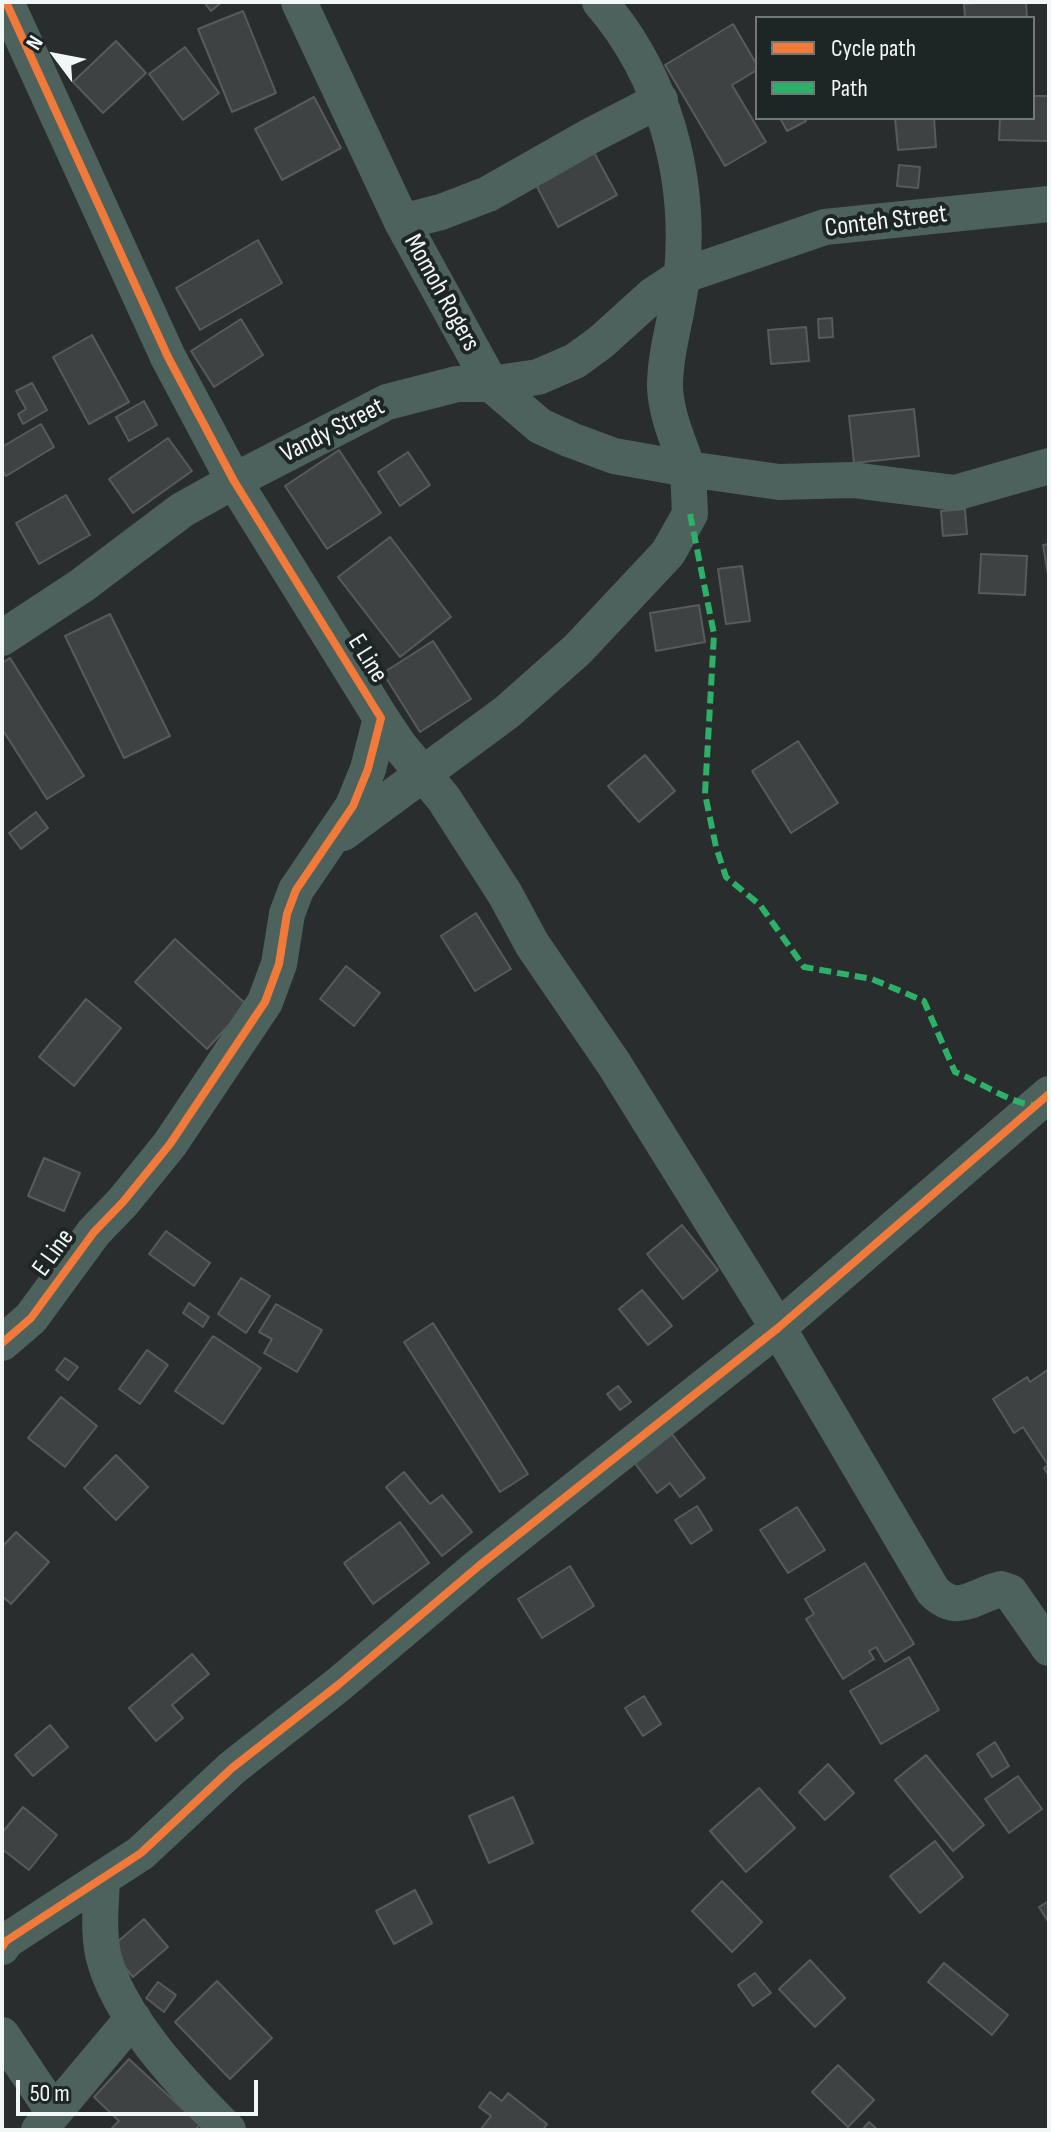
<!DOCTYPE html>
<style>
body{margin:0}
#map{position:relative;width:1051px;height:2132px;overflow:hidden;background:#292d2d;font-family:"Sofia Sans Condensed",sans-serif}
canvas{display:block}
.frame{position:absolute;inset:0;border:4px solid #f1f6f6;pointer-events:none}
.legend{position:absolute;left:755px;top:16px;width:280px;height:104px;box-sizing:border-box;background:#1d2525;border:2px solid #727979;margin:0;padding:10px 14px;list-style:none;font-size:24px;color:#f1f6f6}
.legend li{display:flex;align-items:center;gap:16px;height:40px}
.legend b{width:40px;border:2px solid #727979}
.north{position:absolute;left:16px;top:16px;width:80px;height:80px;-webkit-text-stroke:6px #1d2525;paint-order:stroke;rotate:302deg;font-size:22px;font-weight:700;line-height:32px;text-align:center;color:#f1f6f6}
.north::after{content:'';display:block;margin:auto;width:28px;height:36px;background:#f1f6f6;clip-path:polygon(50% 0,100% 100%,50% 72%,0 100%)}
.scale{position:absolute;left:16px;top:2080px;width:242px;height:36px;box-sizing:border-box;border:4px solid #f1f6f6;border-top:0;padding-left:10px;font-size:24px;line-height:28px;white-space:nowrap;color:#f1f6f6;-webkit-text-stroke:6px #1d2525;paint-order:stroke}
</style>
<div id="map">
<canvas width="1051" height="2132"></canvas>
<div class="frame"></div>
<ul class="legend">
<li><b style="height:10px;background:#f17a3a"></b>Cycle path</li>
<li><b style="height:10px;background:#2db169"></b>Path</li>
</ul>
<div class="north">N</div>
<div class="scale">50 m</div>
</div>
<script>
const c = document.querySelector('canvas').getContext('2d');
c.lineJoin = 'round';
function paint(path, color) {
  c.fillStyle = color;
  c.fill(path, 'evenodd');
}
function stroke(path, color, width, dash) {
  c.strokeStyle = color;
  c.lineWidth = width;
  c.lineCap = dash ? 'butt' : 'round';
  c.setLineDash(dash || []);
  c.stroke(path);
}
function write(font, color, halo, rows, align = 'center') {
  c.font = font + ' "Sofia Sans Condensed",sans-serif';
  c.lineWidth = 8;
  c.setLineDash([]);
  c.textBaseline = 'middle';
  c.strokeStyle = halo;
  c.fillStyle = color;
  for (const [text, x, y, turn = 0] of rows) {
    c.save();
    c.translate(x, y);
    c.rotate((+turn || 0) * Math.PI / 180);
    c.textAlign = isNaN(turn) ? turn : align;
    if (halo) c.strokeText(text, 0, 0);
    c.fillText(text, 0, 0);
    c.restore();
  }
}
const building = new Path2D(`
 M 204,2 L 222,2 L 211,11 Z
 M 991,2 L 1026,2 L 1027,18 L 965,18 L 964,4 Z
 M 243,11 L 276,93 L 232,112 L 198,29 Z
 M 733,24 L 757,65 L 757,70 L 732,85 L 766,142 L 725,166 L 665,65 Z
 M 116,41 L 146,73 L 103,113 L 73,82 Z
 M 185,47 L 219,93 L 183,120 L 149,74 Z
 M 1033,96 L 1049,96 L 1049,141 L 999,140 L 1000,118 L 1033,118 Z
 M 314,97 L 341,148 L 282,180 L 255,129 Z
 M 780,118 L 805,118 L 806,121 L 787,131 Z
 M 895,118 L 934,118 L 936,147 L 898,150 Z
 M 591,147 L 617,195 L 558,227 L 533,179 Z
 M 899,165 L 920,167 L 918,188 L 897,186 Z
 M 258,240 L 282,283 L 200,330 L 176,288 Z
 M 832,318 L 833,337 L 819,338 L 818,319 Z
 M 241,319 L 263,355 L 214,387 L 191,351 Z
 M 806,327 L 809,361 L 771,364 L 768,330 Z
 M 92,335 L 129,402 L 89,424 L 53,357 Z
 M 32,383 L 47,410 L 23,424 L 18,414 L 26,409 L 16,391 Z
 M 144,401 L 157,425 L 129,441 L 116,417 Z
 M 914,409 L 919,456 L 854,463 L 849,416 Z
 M 41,424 L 54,447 L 6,476 L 2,470 L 2,447 Z
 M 168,438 L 192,471 L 133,513 L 109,479 Z
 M 339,450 L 381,513 L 327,549 L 285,486 Z
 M 408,452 L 430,485 L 400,506 L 378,472 Z
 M 66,495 L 90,535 L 39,564 L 16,523 Z
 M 965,509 L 967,534 L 943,536 L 941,511 Z
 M 390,537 L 451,617 L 400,657 L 338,577 Z
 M 1049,544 L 1049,581 L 1043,545 Z
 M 981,554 L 1027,556 L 1025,595 L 979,593 Z
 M 742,566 L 750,621 L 726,624 L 718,569 Z
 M 699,605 L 705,642 L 656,651 L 650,613 Z
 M 110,614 L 170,736 L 124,758 L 65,636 Z
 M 433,641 L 471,699 L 420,732 L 383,673 Z
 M 10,658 L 84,776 L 47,799 L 2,729 L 2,663 Z
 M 798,741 L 838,803 L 791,833 L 752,771 Z
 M 645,755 L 675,791 L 639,822 L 608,786 Z
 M 36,812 L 48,828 L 21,849 L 9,833 Z
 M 476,913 L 511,969 L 475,991 L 441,936 Z
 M 175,939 L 247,1005 L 207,1049 L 135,982 Z
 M 346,966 L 380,993 L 354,1026 L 320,999 Z
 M 86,999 L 121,1028 L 74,1086 L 39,1057 Z
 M 44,1158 L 80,1173 L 64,1211 L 28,1196 Z
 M 682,1225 L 718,1270 L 683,1299 L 647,1254 Z
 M 166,1231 L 210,1263 L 194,1286 L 149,1254 Z
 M 241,1278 L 270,1296 L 246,1333 L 218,1314 Z
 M 642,1290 L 672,1326 L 648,1345 L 619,1309 Z
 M 189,1303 L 209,1317 L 203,1327 L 183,1313 Z
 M 276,1304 L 322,1330 L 297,1372 L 264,1353 L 272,1339 L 259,1332 Z
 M 433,1323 L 528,1474 L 500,1492 L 404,1342 Z
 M 213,1336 L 261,1368 L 223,1424 L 175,1391 Z
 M 147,1350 L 168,1365 L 140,1404 L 119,1389 Z
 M 65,1358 L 78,1367 L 68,1380 L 56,1370 Z
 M 1049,1369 L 1049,1476 L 1044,1468 L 1048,1465 L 1023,1427 L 1014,1433 L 993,1399 L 1027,1377 L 1030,1382 Z
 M 618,1386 L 631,1402 L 620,1410 L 607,1394 Z
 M 61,1397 L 97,1426 L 65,1467 L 28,1438 Z
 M 672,1434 L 705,1478 L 680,1497 L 670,1483 L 657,1493 L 634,1462 Z
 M 116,1455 L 148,1487 L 116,1520 L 84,1488 Z
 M 404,1472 L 430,1504 L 442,1495 L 472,1532 L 442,1556 L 386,1487 Z
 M 697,1506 L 712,1530 L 691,1544 L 675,1520 Z
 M 797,1507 L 825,1550 L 788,1573 L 760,1530 Z
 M 400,1522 L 429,1563 L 373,1604 L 344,1563 Z
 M 16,1532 L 49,1562 L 11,1604 L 2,1596 L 2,1547 Z
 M 865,1563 L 914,1644 L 885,1662 L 876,1647 L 869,1651 L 874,1659 L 843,1679 L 806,1619 L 814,1614 L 805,1599 Z
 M 570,1566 L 594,1606 L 542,1638 L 518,1599 Z
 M 192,1654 L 209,1674 L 172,1705 L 183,1718 L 156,1741 L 129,1708 Z
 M 909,1657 L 939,1710 L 881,1744 L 850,1691 Z
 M 644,1696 L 661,1724 L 643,1736 L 625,1708 Z
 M 50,1725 L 68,1747 L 33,1776 L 15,1755 Z
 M 995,1742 L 1009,1766 L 992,1777 L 977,1754 Z
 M 926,1755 L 984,1825 L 953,1851 L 895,1780 Z
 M 828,1764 L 854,1793 L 825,1820 L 799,1792 Z
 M 1018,1776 L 1042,1809 L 1009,1833 L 985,1799 Z
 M 759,1788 L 795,1828 L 746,1872 L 710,1831 Z
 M 513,1797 L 533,1843 L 489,1863 L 469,1816 Z
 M 23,1807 L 57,1835 L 29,1870 L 2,1849 L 2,1833 Z
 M 935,1841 L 963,1877 L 920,1913 L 890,1876 Z
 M 722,1881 L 762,1922 L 732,1952 L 692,1911 Z
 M 415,1890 L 432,1923 L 394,1944 L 376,1911 Z
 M 1049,1901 L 1049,1923 L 1039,1907 Z
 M 144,1919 L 168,1947 L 133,1977 L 109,1949 Z
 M 810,1960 L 845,1998 L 815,2027 L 779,1989 Z
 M 944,1963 L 1008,2015 L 992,2035 L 928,1982 Z
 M 755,1973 L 771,1993 L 753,2006 L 738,1985 Z
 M 217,1981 L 272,2038 L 230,2079 L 175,2022 Z
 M 158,1982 L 176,1995 L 164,2012 L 146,1998 Z
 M 129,2059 L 200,2125 L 195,2130 L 115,2130 L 112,2128 L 119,2121 L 94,2097 Z
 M 838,2065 L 874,2100 L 848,2127 L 812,2092 Z
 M 490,2092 L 502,2101 L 508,2093 L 547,2124 L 543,2130 L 480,2130 L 491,2116 L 479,2107 Z
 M 869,2122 L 878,2130 L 862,2130 Z`);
const minor = new Path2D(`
 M 299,2 L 402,222 L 491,384 L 540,426 L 571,440 L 614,456 L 688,469 L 690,514 L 668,553 L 578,649 L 507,712 L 343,833
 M 600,2 C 664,76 691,176 682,273 C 679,312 665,348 665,387 C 666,415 679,443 688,469 L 779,482 L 853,480 L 955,493 L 1049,466
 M 402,222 L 441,212 L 488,194 L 592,135 L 660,100
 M 2,638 L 81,586 L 182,510 L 234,481 L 387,402 L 457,384 L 491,384 L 538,377 L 575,361 L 601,342 L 653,295 L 682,276 L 825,227 L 1049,204
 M 381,718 L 399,745 L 444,799 L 505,894 L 532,944 L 614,1064 L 778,1328 L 933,1591 C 958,1616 973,1596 1001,1589 L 1010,1592 L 1049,1648
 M 2,1343 L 31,1318 L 94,1232 L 123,1202 L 170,1144 L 265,1002 L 279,964 L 287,914 L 296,890 L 353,806 L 368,769 L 381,718 L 234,481 L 168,357 L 6,2
 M 102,1880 C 101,1904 98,1930 103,1954 C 117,2016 184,2086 228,2130
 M 2,1947 L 6,1941 L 141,1853 L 232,1768 L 338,1685 L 480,1565 L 778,1328 L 1049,1094
 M 2,2035 L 53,2111
 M 39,2130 L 133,2018`);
const quiet = new Path2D(`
 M 690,514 L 714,634 L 705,794 L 716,847 L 726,877 L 760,905 L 804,967 L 872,979 L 924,1001 L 955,1072 C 979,1081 1014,1106 1037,1105`);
const cycleway = new Path2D(`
 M 2,1343 L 31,1318 L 94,1232 L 123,1202 L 170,1144 L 265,1002 L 279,964 L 287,914 L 296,890 L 353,806 L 368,769 L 381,718 L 234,481 L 168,357 L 6,2
 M 2,1947 L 6,1941 L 141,1853 L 232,1768 L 338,1685 L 480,1565 L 778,1328 L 1049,1094`);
const streetNames = [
 ["Conteh Street",886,222,-7],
 ["Momoh Rogers",441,293,61],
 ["Vandy Street",333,431,-27],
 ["E Line",367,659,58],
 ["E Line",54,1253,-54]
];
paint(building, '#3e4242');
stroke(building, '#585b5b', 2);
stroke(minor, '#4d625c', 36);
stroke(quiet, '#2db169', 6, [12, 6]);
stroke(cycleway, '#f17a3a', 8);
write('26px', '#f1f6f6', '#1d2525', streetNames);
</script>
